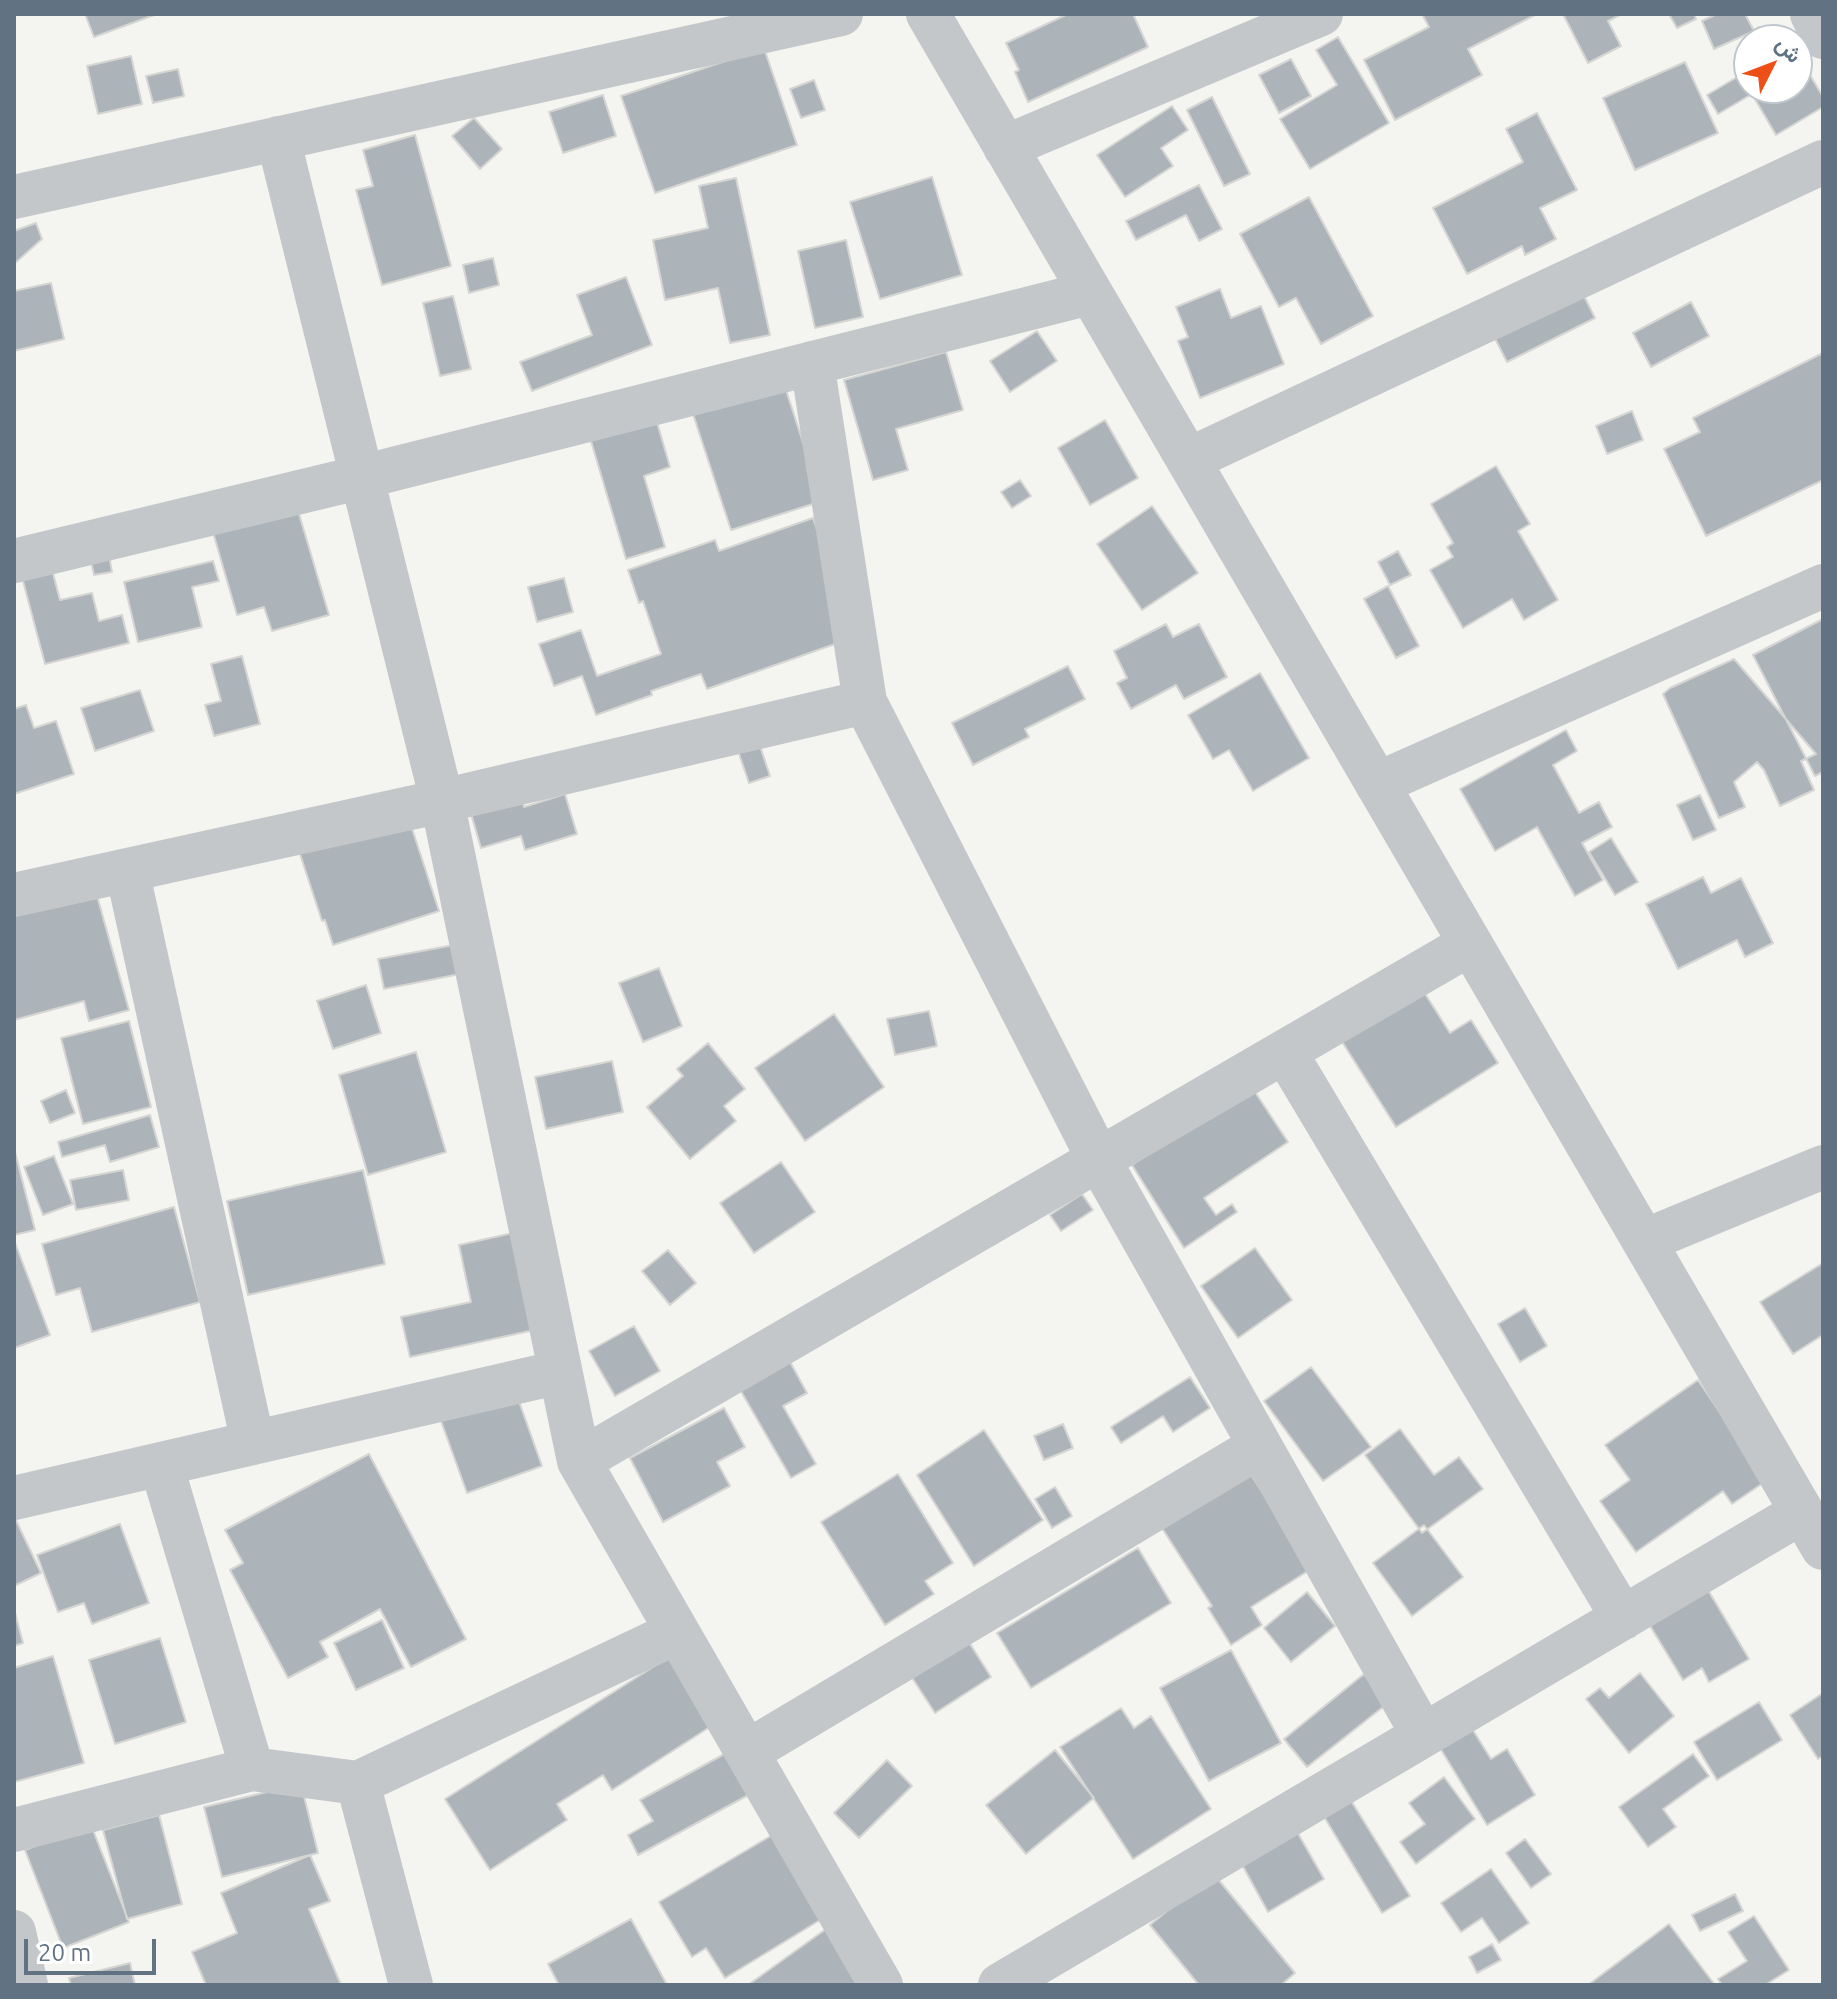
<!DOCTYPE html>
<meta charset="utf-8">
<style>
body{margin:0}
#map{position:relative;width:1837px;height:1999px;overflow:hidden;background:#f4f4f0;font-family:Ubuntu,Vazirmatn,sans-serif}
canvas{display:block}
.frame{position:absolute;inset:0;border:16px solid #617383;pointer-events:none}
.north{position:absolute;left:1733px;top:24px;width:80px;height:80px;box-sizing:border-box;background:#fff;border:2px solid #c0c7cd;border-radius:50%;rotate:48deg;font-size:22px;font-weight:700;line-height:32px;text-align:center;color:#617383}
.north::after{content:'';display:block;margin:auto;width:28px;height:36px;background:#ed4f17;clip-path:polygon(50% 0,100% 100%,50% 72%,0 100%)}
.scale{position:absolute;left:24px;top:1939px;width:132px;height:36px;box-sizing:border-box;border:4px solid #617383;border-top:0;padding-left:10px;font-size:24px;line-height:28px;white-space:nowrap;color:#617383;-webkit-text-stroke:6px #fff;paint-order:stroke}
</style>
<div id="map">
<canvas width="1837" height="1999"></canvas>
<div class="frame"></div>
<div class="north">ش</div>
<div class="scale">20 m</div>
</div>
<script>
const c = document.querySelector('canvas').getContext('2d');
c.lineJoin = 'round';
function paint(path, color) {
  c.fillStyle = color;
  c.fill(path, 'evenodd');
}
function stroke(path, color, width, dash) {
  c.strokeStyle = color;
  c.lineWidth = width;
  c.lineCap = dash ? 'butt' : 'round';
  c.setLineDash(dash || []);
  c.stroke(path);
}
const building = new Path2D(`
 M 85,14 L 157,14 L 94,37 Z
 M 1068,14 L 1133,14 L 1148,47 L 1028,102 L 1015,72 L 1019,70 L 1006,43 Z
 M 1422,14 L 1537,14 L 1468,49 L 1482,75 L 1395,120 L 1364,60 L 1429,27 Z
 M 1563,14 L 1622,14 L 1608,21 L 1621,46 L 1588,63 Z
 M 1669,14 L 1694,14 L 1696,19 L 1677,28 Z
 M 1717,14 L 1745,14 L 1754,31 L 1714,49 L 1702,21 Z
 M 1338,37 L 1389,123 L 1310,169 L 1280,119 L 1337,85 L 1316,50 Z
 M 764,48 L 797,145 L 655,193 L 621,96 Z
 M 1797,53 L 1823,97 L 1823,107 L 1776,135 L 1752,94 L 1718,114 L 1707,95 L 1749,70 L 1749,88 L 1797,88 Z
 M 131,56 L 142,104 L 98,114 L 87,66 Z
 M 1291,59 L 1311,96 L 1279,113 L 1259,75 Z
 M 1685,62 L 1718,133 L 1635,170 L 1603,98 Z
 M 178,69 L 184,96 L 153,103 L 146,76 Z
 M 814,80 L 825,110 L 801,118 L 790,89 Z
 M 603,95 L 616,136 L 563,153 L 549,112 Z
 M 1212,97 L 1250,174 L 1224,186 L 1187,110 Z
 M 1172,106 L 1188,130 L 1161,148 L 1173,166 L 1125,197 L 1097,155 Z
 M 1537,113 L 1577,190 L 1540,208 L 1556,239 L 1525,255 L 1522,246 L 1467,274 L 1433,208 L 1523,162 L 1506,129 Z
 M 474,118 L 502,149 L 480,169 L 452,136 Z
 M 415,135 L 451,266 L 382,285 L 356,190 L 373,186 L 363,150 Z
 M 932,177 L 962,275 L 880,299 L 850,202 Z
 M 736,178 L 770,335 L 730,343 L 718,288 L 665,300 L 653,240 L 708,228 L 699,186 Z
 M 1199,185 L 1222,229 L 1199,241 L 1186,215 L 1136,240 L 1126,221 Z
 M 1309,197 L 1373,316 L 1321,344 L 1296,298 L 1279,307 L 1240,234 Z
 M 36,223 L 42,239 L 14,264 L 14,231 Z
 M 846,240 L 863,317 L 815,328 L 798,251 Z
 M 493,258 L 499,285 L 469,293 L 463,265 Z
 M 626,277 L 652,345 L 532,391 L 520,362 L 592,335 L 577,295 Z
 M 1577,282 L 1595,318 L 1507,362 L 1489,327 Z
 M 51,283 L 64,339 L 14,351 L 14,291 Z
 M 1220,289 L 1231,318 L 1261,306 L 1284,364 L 1200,398 L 1178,341 L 1188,337 L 1176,307 Z
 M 453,296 L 471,369 L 440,376 L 423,303 Z
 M 1691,302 L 1709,336 L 1651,367 L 1633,333 Z
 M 1037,331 L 1057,361 L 1010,392 L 990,361 Z
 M 946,352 L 963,410 L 896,429 L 908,470 L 873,480 L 844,380 Z
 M 1823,353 L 1823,480 L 1706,536 L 1664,449 L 1700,432 L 1693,418 Z
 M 784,384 L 822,501 L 731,530 L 693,414 Z
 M 1632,411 L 1643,440 L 1607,454 L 1596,426 Z
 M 654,412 L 670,467 L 644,476 L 665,547 L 626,559 L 588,431 Z
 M 1105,420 L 1138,478 L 1090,505 L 1058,448 Z
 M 1496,466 L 1530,524 L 1518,531 L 1558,600 L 1524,620 L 1512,599 L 1463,628 L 1430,570 L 1453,557 L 1447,547 L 1453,543 L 1431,504 Z
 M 1020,480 L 1031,496 L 1012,508 L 1001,492 Z
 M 294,497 L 329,615 L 272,631 L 264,607 L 237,615 L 210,522 Z
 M 1152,506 L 1198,573 L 1142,610 L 1097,544 Z
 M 813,518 L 855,637 L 707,689 L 701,674 L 651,691 L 652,695 L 596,715 L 582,676 L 554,686 L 539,644 L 581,630 L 597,676 L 661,654 L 643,601 L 639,603 L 628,570 L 715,540 L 719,551 Z
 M 107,544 L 112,572 L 94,575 L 88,548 Z
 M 1398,551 L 1411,575 L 1390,585 L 1378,562 Z
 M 48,554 L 60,600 L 92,593 L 99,621 L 122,615 L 129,643 L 45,664 L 18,562 Z
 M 213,561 L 219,581 L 192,587 L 202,627 L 138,642 L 124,582 Z
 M 564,578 L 573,612 L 537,622 L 528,587 Z
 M 1388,586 L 1419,646 L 1396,658 L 1364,599 Z
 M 1823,619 L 1823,772 L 1815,776 L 1753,655 Z
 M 1166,624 L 1173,637 L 1199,624 L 1227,677 L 1184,699 L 1176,685 L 1131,709 L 1117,683 L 1127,678 L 1114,651 Z
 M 242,656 L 260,724 L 214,736 L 205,705 L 221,701 L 211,664 Z
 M 1734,659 L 1816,754 L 1801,761 L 1814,790 L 1780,806 L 1764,770 L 1757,762 L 1734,782 L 1745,807 L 1719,818 L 1663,694 L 1670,688 Z
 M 1068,666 L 1085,699 L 1025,729 L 1029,737 L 973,765 L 952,723 Z
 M 1260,673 L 1309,758 L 1253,791 L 1229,750 L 1213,759 L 1188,715 Z
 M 140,690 L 154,731 L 95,751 L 81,708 Z
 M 26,705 L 34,728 L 56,721 L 74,774 L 14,794 L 14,709 Z
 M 1566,730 L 1577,751 L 1553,765 L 1579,813 L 1599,802 L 1612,827 L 1582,843 L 1603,880 L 1575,896 L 1537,827 L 1495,851 L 1460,789 Z
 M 757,737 L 770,776 L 749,783 L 736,745 Z
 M 515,777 L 524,807 L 565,794 L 577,834 L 525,850 L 521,836 L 481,848 L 465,793 Z
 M 1700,795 L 1716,830 L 1693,840 L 1677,805 Z
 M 405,807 L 439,911 L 333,945 L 325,920 L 322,921 L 296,842 Z
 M 1611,838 L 1638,882 L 1615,895 L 1589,852 Z
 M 1703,877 L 1711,893 L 1741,878 L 1773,943 L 1745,957 L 1737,940 L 1678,969 L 1646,904 Z
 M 94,885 L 129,1010 L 89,1021 L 84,1001 L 14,1020 L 14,907 Z
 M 454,945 L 460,974 L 384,989 L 378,959 Z
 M 659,968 L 682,1026 L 643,1042 L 619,983 Z
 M 366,985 L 381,1033 L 333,1049 L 317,1001 Z
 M 1422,989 L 1450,1033 L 1471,1020 L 1498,1063 L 1396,1127 L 1341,1040 Z
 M 929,1011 L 937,1046 L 895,1055 L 887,1019 Z
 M 834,1014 L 884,1087 L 805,1141 L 755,1068 Z
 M 129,1021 L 151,1107 L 83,1124 L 61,1038 Z
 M 708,1043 L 745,1089 L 724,1106 L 736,1121 L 690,1159 L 647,1107 L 683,1076 L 677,1069 Z
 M 416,1052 L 446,1152 L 368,1175 L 339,1075 Z
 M 612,1061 L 623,1112 L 546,1129 L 535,1077 Z
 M 1251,1086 L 1288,1142 L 1204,1198 L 1216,1215 L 1232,1204 L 1237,1212 L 1184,1248 L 1132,1165 Z
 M 66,1090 L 75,1113 L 50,1123 L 41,1101 Z
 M 150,1115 L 159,1147 L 110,1162 L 105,1145 L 62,1157 L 58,1142 Z
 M 14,1148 L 35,1230 L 14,1235 Z
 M 54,1156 L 73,1204 L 43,1215 L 24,1167 Z
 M 781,1162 L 815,1212 L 754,1253 L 720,1203 Z
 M 123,1170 L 129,1200 L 76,1210 L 70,1180 Z
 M 363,1170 L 385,1264 L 248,1295 L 227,1201 Z
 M 1082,1194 L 1093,1210 L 1061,1231 L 1050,1215 Z
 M 174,1207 L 200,1302 L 92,1332 L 80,1288 L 56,1295 L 42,1244 Z
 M 517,1232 L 539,1329 L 410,1357 L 401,1317 L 471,1302 L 459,1245 Z
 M 14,1240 L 50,1335 L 14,1348 Z
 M 1255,1248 L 1292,1300 L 1238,1338 L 1201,1286 Z
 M 668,1250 L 696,1283 L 670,1305 L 642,1271 Z
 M 1823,1263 L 1823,1335 L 1793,1354 L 1760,1302 Z
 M 1525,1308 L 1547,1346 L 1520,1362 L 1498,1324 Z
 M 634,1326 L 660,1371 L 615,1396 L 589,1351 Z
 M 788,1358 L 807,1393 L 783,1406 L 816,1464 L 791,1478 L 738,1386 Z
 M 1311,1367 L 1371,1447 L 1323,1481 L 1264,1401 Z
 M 1190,1377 L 1210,1408 L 1173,1432 L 1163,1416 L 1121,1443 L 1111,1427 Z
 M 1698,1380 L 1766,1481 L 1732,1504 L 1723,1491 L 1636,1552 L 1600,1501 L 1630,1480 L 1605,1445 Z
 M 516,1393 L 542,1466 L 467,1493 L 441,1421 Z
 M 724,1408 L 745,1447 L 717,1462 L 730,1486 L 663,1522 L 630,1458 Z
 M 1063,1424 L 1073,1448 L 1044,1460 L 1034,1436 Z
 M 1400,1429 L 1434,1475 L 1459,1457 L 1483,1489 L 1422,1533 L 1365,1455 Z
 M 984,1430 L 1043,1520 L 974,1566 L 917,1475 Z
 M 369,1454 L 466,1639 L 411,1667 L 380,1609 L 320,1642 L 328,1657 L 288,1678 L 230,1570 L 243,1563 L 225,1530 Z
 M 1250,1473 L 1311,1569 L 1251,1607 L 1262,1625 L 1231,1645 L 1208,1608 L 1212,1606 L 1162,1528 Z
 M 898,1474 L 953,1563 L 925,1581 L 934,1594 L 885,1625 L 821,1522 Z
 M 1055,1487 L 1072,1516 L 1052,1528 L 1035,1499 Z
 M 14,1516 L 41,1573 L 14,1586 Z
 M 120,1524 L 149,1603 L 92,1624 L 84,1603 L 58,1612 L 37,1555 Z
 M 1424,1525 L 1463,1577 L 1412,1616 L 1373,1563 Z
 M 1138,1548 L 1171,1603 L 1031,1688 L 997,1633 Z
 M 1708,1590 L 1749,1659 L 1709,1682 L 1702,1668 L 1683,1680 L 1649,1624 Z
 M 1307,1592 L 1335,1626 L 1291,1662 L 1264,1628 Z
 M 14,1609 L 23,1643 L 14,1646 Z
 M 382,1620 L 404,1668 L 356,1690 L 334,1643 Z
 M 965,1636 L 991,1677 L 935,1713 L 909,1673 Z
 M 160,1638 L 186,1722 L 115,1744 L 89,1660 Z
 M 1231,1650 L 1281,1743 L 1209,1781 L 1160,1688 Z
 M 672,1655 L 716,1723 L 612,1790 L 603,1775 L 557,1804 L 567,1820 L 490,1870 L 445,1799 Z
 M 53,1656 L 84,1763 L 14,1782 L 14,1668 Z
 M 1640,1673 L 1674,1716 L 1629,1753 L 1586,1699 L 1600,1688 L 1609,1698 Z
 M 1364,1674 L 1388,1703 L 1307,1767 L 1284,1739 Z
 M 1823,1693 L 1823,1756 L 1818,1759 L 1790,1715 Z
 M 1759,1702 L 1782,1740 L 1717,1780 L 1694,1742 Z
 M 1121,1708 L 1134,1728 L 1151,1716 L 1211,1809 L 1133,1859 L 1060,1747 Z
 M 1469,1724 L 1491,1759 L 1507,1749 L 1535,1795 L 1487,1825 L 1437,1743 Z
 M 1055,1750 L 1094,1798 L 1026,1854 L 986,1805 Z
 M 730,1751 L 752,1793 L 638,1855 L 628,1835 L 653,1821 L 640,1800 Z
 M 1693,1754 L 1709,1776 L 1663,1809 L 1676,1827 L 1648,1847 L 1619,1807 Z
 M 887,1760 L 912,1786 L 859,1838 L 834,1813 Z
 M 1444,1777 L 1475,1819 L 1416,1864 L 1400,1842 L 1425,1824 L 1409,1803 Z
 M 301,1784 L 318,1853 L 222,1877 L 204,1807 Z
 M 1350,1799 L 1410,1896 L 1382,1913 L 1323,1815 Z
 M 159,1815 L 182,1904 L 127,1919 L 103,1830 Z
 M 91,1825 L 129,1922 L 63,1948 L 25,1850 Z
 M 1296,1830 L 1324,1879 L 1268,1912 L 1240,1861 Z
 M 774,1834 L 825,1917 L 725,1978 L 706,1948 L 692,1957 L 659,1902 Z
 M 1525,1839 L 1551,1874 L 1531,1888 L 1506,1853 Z
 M 310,1855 L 330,1901 L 309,1909 L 341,1985 L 206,1985 L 192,1952 L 237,1933 L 221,1893 Z
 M 1491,1869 L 1529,1923 L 1499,1943 L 1482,1918 L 1461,1932 L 1441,1903 Z
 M 1213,1873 L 1295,1973 L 1281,1985 L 1199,1985 L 1150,1925 Z
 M 1735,1894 L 1743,1911 L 1700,1931 L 1692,1915 Z
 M 1754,1916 L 1789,1970 L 1765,1985 L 1722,1985 L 1718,1979 L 1747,1961 L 1728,1932 Z
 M 631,1919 L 667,1985 L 559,1985 L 548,1964 Z
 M 1669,1924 L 1715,1985 L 1588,1985 Z
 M 826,1929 L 866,1985 L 748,1985 Z
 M 1492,1944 L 1501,1960 L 1477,1973 L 1469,1957 Z
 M 130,1963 L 135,1985 L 71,1985 L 69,1978 Z`);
const minor = new Path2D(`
 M 928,14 L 1823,1548
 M 1812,14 L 1823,37
 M 278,138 L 442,801 L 579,1461 L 881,1985
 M 1005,147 L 1321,14
 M 14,197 L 841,14
 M 812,363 L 865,702
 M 1188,460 L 1823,162
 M 14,561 L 362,477 L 1090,293
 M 1377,784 L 1823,586
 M 127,870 L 253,1443
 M 14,895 L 442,801 L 865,702 L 1099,1160 L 1423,1735
 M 1285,1052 L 1623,1618
 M 1644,1241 L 1823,1167
 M 579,1461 L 1470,944
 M 161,1464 L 252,1769
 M 14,1498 L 560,1372
 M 747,1752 L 1260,1446
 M 358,1783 L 411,1985
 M 14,1830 L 252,1769 L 358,1783 L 677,1632
 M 14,1932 L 26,1985
 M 1000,1985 L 1802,1512`);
paint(building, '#adb4b9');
stroke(building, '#d5d5d3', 2);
stroke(minor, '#c3c7ca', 44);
</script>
